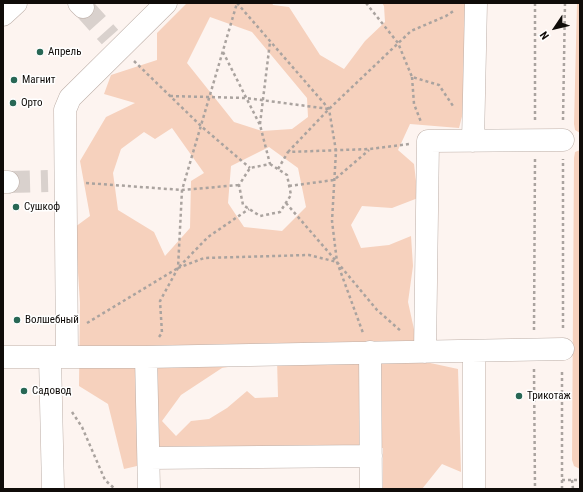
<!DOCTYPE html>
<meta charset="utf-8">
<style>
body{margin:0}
#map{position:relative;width:583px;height:492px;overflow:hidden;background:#fdf4f0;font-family:"Roboto Condensed",sans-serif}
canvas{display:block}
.frame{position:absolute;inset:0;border:4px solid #100c09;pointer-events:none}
.north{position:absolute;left:535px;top:8px;width:40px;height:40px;-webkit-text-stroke:3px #fff;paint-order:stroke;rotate:235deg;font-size:11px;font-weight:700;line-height:16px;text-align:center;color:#100c09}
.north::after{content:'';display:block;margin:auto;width:14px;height:18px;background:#100c09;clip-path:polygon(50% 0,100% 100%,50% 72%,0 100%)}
</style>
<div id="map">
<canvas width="583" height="492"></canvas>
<div class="frame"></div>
<div class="north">N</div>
</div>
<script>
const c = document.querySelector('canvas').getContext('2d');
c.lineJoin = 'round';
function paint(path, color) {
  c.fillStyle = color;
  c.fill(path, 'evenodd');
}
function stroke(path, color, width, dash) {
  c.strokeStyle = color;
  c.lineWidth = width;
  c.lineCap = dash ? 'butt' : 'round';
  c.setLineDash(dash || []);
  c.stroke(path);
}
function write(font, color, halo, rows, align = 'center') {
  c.font = font + ' "Roboto Condensed",sans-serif';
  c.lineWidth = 3;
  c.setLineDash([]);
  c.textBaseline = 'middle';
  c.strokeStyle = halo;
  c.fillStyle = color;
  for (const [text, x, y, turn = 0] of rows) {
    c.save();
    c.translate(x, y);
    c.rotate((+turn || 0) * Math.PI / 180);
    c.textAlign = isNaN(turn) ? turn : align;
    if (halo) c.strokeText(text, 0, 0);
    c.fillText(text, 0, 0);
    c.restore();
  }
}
const green = new Path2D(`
 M 187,3 L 272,3 L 273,5 L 289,7 L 320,55 L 344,69 L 365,41 L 385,22 L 384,6 L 382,3 L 466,3 L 464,109 L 459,128 L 410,124 L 398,150 L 414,164 L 418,198 L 392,208 L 362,206 L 351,225 L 361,248 L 389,245 L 411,236 L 413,266 L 408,302 L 421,361 L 458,369 L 461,472 L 442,464 L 422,489 L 383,489 L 383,448 L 159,447 L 139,454 L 137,466 L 124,469 L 108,404 L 79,386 L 80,303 L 75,227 L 90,216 L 80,161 L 106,117 L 135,103 L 104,94 L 111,75 L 157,60 L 157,33 ZM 210,17 L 252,32 L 307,98 L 308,117 L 292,129 L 262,131 L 234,122 L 187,63 ZM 172,128 L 204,173 L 191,181 L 190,228 L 165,256 L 154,232 L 118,210 L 113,173 L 121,149 L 144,132 L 155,139 ZM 269,147 L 298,168 L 306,207 L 282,231 L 244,227 L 228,203 L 231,166 ZM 277,359 L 278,397 L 255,398 L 247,391 L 227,408 L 209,419 L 191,421 L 176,436 L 162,421 L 181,395 L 222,368 Z
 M 577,3 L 580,3 L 580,133 L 575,130 L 574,124 Z
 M 580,150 L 580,469 L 574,466 L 572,460 L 574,158 L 575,152 Z`);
const minorTunnel = new Path2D(`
 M 83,7 L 110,37
 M 8,182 L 48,181`);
const path = new Path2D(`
 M 237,3 L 329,109 L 336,151 L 332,221 L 337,262 L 363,333
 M 366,3 L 398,43 L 412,77 L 439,85 L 453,106
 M 223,52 L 260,125 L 270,164
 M 134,61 L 201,126 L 250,168
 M 412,77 L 414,104 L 421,122
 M 170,96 L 246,98 L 329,109
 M 535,120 L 535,3
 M 563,120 L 565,3
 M 260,124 L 270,42
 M 288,152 L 329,109 L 411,31 L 446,16 L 455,10
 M 270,164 L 287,175 L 291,195 L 280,212 L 260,216 L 243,205 L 239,185 L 250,168 Z
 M 278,169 L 288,152 L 370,149 L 409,144
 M 86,183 L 182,190 L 239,185
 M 289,186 L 334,180 L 369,150
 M 286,203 L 337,262 L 377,310 L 402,332
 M 178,268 L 204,258 L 309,255 L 337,262
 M 87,323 L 178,268 L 208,237 L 249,209
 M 563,328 L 563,159
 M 534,330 L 535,159
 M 159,337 L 162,333 L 160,301 L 178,268 L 182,190 L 237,3
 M 534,369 L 535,489
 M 72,412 L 82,427 L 105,480 L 115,489
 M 562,480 L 580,480
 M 572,480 L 573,489
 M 562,489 L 562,369`);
const minor = new Path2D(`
 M 79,3 L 83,7
 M 3,15 L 16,3
 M 473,141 L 476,3
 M 3,182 L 8,182
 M 474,351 L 474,489
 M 370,352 L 371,489
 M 425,352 L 428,141 L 563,140
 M 3,357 L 146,357 L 149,489
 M 50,357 L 53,489
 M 67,357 L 65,110 L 70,98 L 166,3
 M 146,357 L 563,349
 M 149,458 L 371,456`);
const markers = [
 [40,52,4,"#286755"],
 [14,80,4,"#286755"],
 [13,103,4,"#286755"],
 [16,207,4,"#286755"],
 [17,320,4,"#286755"],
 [24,391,4,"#286755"],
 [519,396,4,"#286755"]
];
const poiNames = [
 ["Апрель",48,52],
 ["Магнит",22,80],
 ["Орто",21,103],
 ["Сушкоф",24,207],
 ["Волшебный",25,320],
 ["Садовод",32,391],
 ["Трикотаж",527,396]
];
paint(green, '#f6d1bd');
stroke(minorTunnel, '#d9d1cd', 22, [22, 11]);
stroke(minor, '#bdafa8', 23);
stroke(path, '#aaa39f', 2.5, [3, 3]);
stroke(minor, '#fff', 22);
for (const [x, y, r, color] of markers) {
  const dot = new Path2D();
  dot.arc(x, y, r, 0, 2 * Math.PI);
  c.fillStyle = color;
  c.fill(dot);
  stroke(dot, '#fff', 1.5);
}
write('11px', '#100c09', '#fff', poiNames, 'left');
</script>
